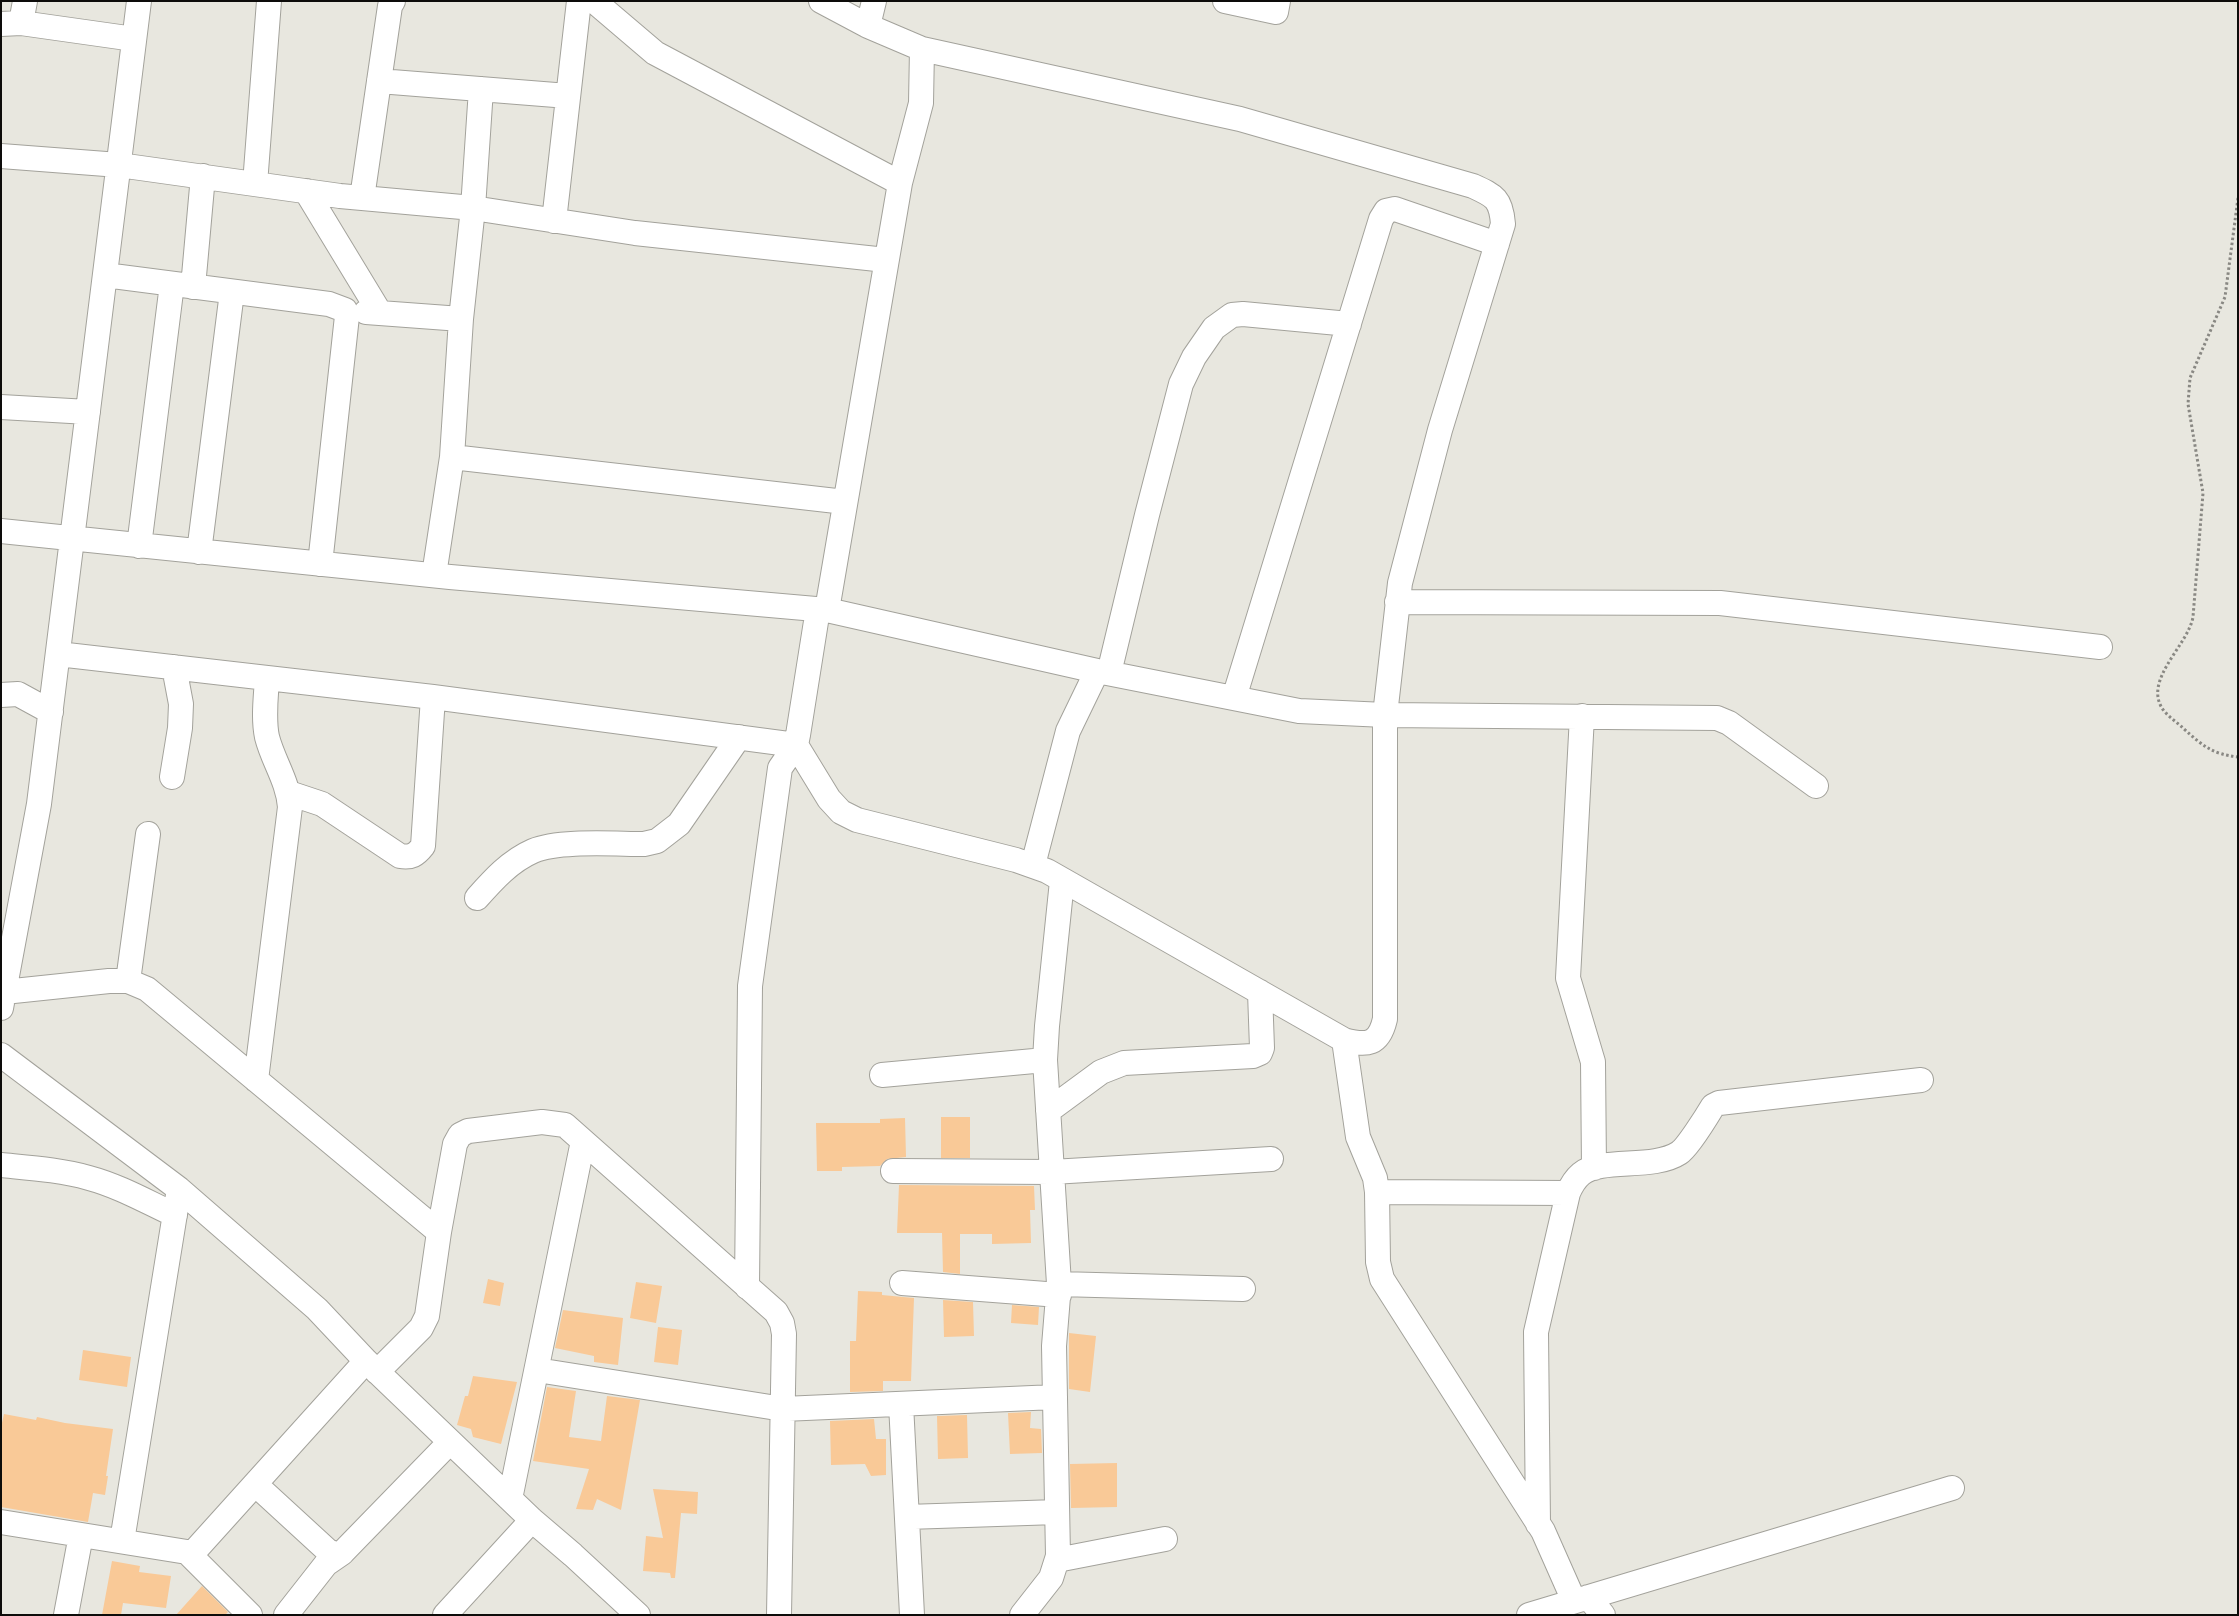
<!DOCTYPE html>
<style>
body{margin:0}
#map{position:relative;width:2239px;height:1616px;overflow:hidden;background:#e8e7df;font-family:Manrope,sans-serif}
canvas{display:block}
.frame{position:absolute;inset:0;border:2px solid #0d0c0a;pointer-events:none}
</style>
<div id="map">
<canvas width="2239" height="1616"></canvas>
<div class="frame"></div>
</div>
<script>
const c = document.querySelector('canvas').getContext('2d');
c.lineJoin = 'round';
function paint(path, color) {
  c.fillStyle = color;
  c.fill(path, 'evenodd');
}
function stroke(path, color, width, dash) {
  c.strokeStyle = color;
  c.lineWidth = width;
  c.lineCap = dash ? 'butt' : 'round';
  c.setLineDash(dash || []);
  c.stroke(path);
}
const building = new Path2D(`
 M 941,1117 L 970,1117 L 970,1158 L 941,1158 Z
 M 905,1118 L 906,1157 L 887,1159 L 880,1166 L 842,1167 L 842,1171 L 817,1171 L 816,1123 L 880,1123 L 880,1119 Z
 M 899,1185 L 1034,1186 L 1035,1210 L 1030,1210 L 1031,1243 L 992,1244 L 992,1234 L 960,1234 L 960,1274 L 943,1272 L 942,1233 L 897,1233 Z
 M 488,1279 L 504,1283 L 500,1306 L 483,1303 Z
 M 636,1282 L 662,1286 L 656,1323 L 630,1318 Z
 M 858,1291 L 882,1292 L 882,1295 L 914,1298 L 911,1381 L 883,1381 L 883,1391 L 850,1392 L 850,1341 L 856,1341 Z
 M 943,1300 L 973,1302 L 974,1336 L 944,1337 Z
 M 1012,1305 L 1039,1307 L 1038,1325 L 1011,1323 Z
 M 563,1310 L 623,1318 L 618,1365 L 594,1362 L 594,1356 L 555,1348 Z
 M 658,1327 L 682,1330 L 678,1365 L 654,1362 Z
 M 1069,1333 L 1096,1336 L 1090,1392 L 1069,1389 Z
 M 83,1350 L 131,1357 L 127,1387 L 79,1380 Z
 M 473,1376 L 517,1382 L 501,1444 L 473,1437 L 471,1429 L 457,1425 L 465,1396 L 468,1396 Z
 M 547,1387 L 576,1391 L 569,1437 L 601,1441 L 607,1396 L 640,1400 L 621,1510 L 597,1499 L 593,1510 L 576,1509 L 589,1469 L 533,1461 Z
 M 1031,1412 L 1030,1428 L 1041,1429 L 1042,1453 L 1010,1454 L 1008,1413 Z
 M 4,1414 L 36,1420 L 37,1417 L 65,1423 L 113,1429 L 106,1476 L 108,1476 L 105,1495 L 93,1493 L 88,1522 L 1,1507 L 1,1427 Z
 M 967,1415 L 968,1458 L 938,1459 L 937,1416 Z
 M 874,1419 L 876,1439 L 886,1439 L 886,1475 L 871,1476 L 865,1464 L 831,1465 L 830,1421 Z
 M 1117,1463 L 1117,1507 L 1071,1508 L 1070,1464 Z
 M 653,1489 L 698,1492 L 697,1514 L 681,1513 L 675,1578 L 671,1578 L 670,1573 L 643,1571 L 646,1536 L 663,1538 Z
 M 112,1561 L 140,1566 L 139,1572 L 171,1576 L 166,1608 L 123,1603 L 121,1615 L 102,1615 Z
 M 202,1586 L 228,1612 L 225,1615 L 176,1615 Z`);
const path = new Path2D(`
 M 2238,198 L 2225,297 L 2190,378 L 2188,404 L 2203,493 L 2193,617 C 2188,646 2141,681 2164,711 C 2170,718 2178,723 2184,729 C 2203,746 2212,754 2238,757`);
const minor = new Path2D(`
 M 594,1 L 655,53 L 900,183
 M 821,1 L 868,26 L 874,1
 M 1225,1 L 1276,12 L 1278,1
 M 21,23 L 25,1
 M 1,24 L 21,23 L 134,39
 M 379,81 L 568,96
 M 1,156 L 119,165 L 340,196 L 473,208 L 635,233 L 886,260
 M 255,184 L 269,1
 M 306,191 L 380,313
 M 362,198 L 390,6 L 393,1
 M 554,221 L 579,1
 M 105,275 L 329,304 L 345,310 L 347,316 L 320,564
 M 193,287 L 203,176
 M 366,312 L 461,319
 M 1,407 L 88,412
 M 452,457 L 845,502
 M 1,531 L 450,577 L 827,610 L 1097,671 L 1299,711 L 1385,715 L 1717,718 L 1729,723 L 1816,786
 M 139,546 L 172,284
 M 199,552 L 232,292
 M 434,575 L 452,457 L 461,319 L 473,208 L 481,89
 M 1397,602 L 1720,603 L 2100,647
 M 827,610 L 900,183 L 921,103 L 922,49
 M 58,654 L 433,697 L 796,745 L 829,799 L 841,812 L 857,820 L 1016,860 L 1047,871 L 1344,1040 C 1367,1046 1379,1045 1385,1019 L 1385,715 L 1400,583 L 1440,430 L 1503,224 C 1501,199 1495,196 1473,186 L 1240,119 L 922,49 L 868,26
 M 1109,673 L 1147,515 L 1181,384 L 1194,357 L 1214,328 L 1232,315 L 1243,314 L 1349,324
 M 1,695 L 18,694 L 51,712
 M 1234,698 L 1381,219 L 1386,211 L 1395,209 L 1497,244
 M 1582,716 L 1568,978 L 1593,1062 L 1594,1168
 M 172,777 L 180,728 L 181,704 L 174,667
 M 289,793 L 322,804 L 400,856 C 411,858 416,855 423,846 L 433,697
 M 1033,865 L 1068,731 L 1097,671
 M 477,898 C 493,880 510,861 533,851 C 559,840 614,844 644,844 L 657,841 L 679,824 L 739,737
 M 128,981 L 148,834
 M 4,992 L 109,981 L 128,981 L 147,989 L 439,1232
 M 1,1008 L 39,804 L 139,1
 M 1344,1040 L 1358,1137 L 1375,1178 L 1377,1192 L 1378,1262 L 1382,1279 L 1543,1531 L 1574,1601
 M 1,1055 L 179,1189 L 317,1309 L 366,1361 L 532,1520 L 573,1555 L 638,1615
 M 882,1075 L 1045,1060
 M 256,1080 L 290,807 C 288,781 273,761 267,737 C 263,718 266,697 267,678
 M 1048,1111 L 1101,1072 L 1124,1063 L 1253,1056 L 1260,1053 L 1262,1048 L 1260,992
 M 1,1165 C 31,1168 61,1170 89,1178 C 119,1186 147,1202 175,1215
 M 893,1171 L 1052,1172 L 1271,1159
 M 1377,1192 L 1568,1193
 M 902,1283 L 1059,1295
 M 1059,1284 L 1243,1289
 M 747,1287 L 750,986 L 780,768 L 796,745 L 798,735 L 818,609
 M 537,1370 L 783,1409 L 1055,1397
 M 377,1372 L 421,1328 L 427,1316 L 439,1232 L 455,1144 L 460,1135 L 468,1131 L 542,1122 L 565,1125 L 776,1312 L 782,1323 L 784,1334 L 779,1615
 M 901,1404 L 912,1615
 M 255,1484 L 328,1551 L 335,1554 L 342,1553 L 450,1442
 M 510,1499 L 583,1141
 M 907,1517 L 1057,1512
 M 1,1522 L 187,1552 L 250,1615
 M 1538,1524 L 1536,1332 L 1568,1193 C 1571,1186 1575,1179 1581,1174 C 1601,1157 1653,1170 1679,1153 C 1687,1148 1707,1116 1713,1106 L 1719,1103 L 1921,1080
 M 122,1541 L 179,1189
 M 191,1555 L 366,1361
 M 1057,1560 L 1165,1539
 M 1588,1597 L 1603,1615
 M 66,1615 L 81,1535
 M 286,1615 L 326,1564 L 342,1553
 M 445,1615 L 532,1520
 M 1022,1615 L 1051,1578 L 1058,1556 L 1054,1346 L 1059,1284 L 1045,1060 L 1047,1026 L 1062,881
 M 1529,1615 L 1952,1488`);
paint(building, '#f9c997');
stroke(minor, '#a3a29b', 26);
stroke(path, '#898883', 3, [2.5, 2.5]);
stroke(minor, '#fff', 24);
</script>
